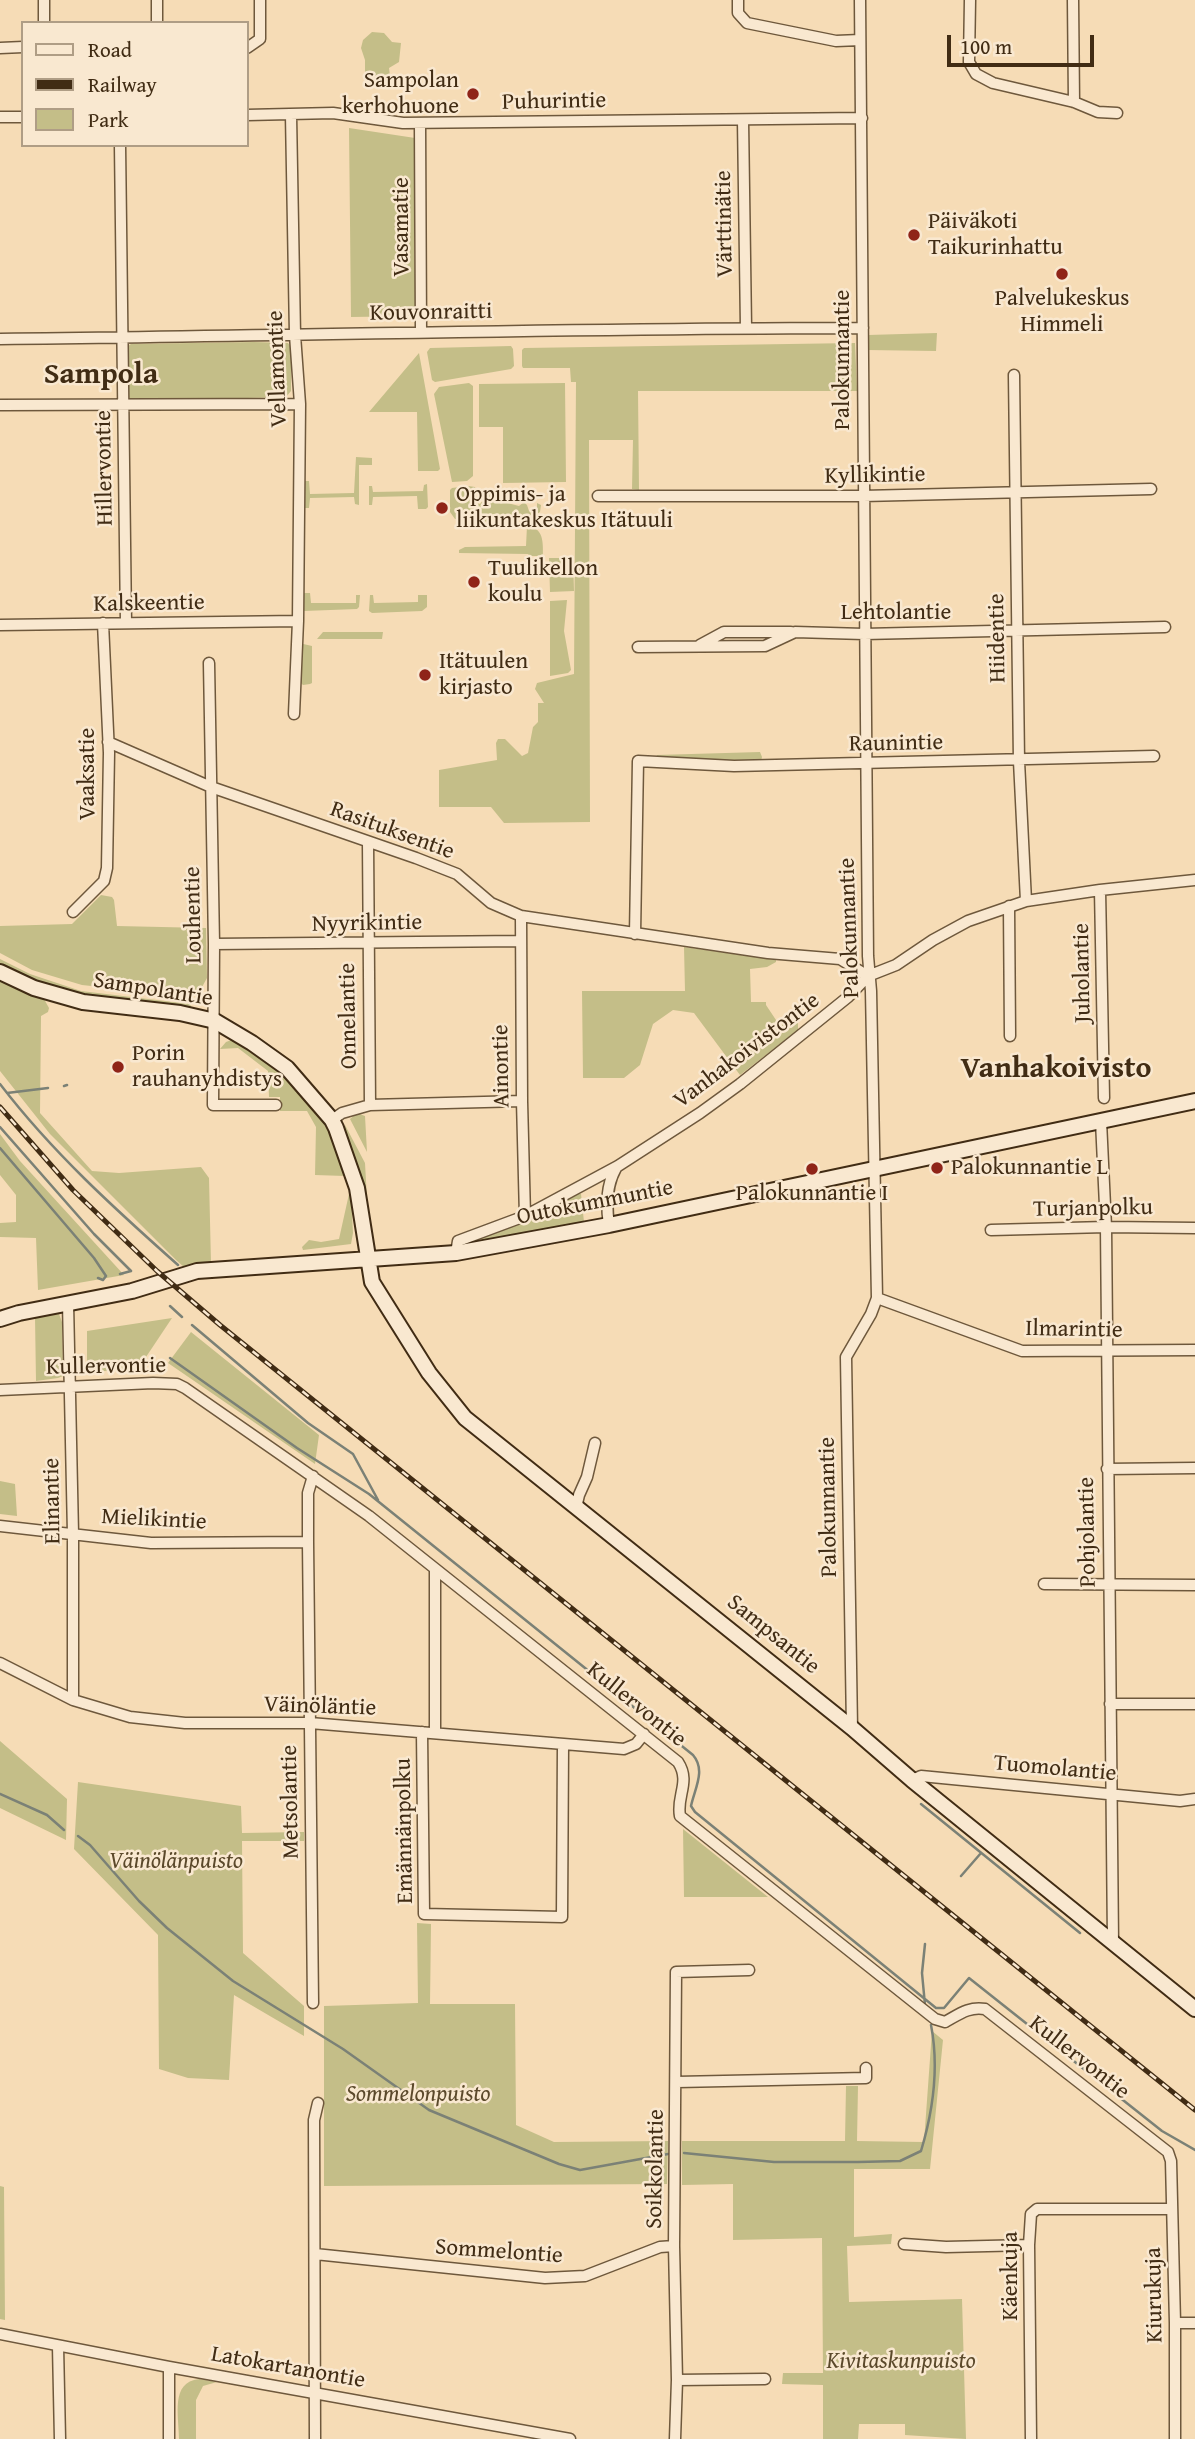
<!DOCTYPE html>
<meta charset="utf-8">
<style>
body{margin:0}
#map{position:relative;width:1195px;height:2439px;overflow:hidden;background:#f6dcb6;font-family:"Gentium Book Plus",serif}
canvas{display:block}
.legend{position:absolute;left:21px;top:21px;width:228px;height:126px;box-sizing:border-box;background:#f9e8d0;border:2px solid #af9d85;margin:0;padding:9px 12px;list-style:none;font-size:21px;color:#412c14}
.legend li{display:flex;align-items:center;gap:14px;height:35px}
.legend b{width:35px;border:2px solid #af9d85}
.scale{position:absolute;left:947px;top:35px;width:147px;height:32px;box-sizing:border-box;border:4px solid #412c14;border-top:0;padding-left:9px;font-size:21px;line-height:24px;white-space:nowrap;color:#412c14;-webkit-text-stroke:5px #f9e8d0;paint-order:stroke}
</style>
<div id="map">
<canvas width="1195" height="2439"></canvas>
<ul class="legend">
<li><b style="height:9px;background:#f9e8d0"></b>Road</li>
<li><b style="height:9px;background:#412c14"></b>Railway</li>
<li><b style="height:19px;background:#c4be88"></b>Park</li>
</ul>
<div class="scale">100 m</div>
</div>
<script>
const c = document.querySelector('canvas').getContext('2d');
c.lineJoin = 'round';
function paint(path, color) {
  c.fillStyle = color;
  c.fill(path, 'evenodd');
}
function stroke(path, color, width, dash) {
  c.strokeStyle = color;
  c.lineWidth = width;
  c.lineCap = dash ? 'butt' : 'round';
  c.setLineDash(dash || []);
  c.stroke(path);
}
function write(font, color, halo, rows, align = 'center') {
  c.font = font + ' "Gentium Book Plus",serif';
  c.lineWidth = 5;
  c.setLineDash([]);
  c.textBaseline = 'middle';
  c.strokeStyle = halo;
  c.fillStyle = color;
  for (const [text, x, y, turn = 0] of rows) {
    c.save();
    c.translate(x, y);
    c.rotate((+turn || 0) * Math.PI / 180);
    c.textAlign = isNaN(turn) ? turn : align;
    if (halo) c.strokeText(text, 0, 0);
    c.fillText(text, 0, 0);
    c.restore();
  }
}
const green = new Path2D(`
 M 372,32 L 384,33 L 392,42 L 401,43 L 399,62 L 389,68 L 390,76 L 384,82 L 365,82 L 365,60 L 361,48 L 363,40 Z
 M 349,128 L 415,138 L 414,254 L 417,316 L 351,317 Z
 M 937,333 L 936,351 L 867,350 L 868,335 Z
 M 254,342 L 288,343 L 291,347 L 291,391 L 286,397 L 131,401 L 128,399 L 128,346 L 131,344 Z
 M 855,343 L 857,391 L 638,391 L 639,490 L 632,489 L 633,440 L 589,440 L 590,822 L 504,823 L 491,807 L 439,807 L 439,770 L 497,760 L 496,743 L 498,739 L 505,739 L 522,756 L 528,753 L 533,727 L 538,722 L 538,703 L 544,703 L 535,689 L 537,683 L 574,674 L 576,382 L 571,382 L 570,368 L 523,368 L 522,366 L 522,350 L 524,348 Z
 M 511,346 L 513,349 L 514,366 L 511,369 L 435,382 L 432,380 L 427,352 L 430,348 Z
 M 419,353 L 440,469 L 438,471 L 418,471 L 417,412 L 369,412 Z
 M 469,383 L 473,386 L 473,476 L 467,481 L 452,482 L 434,394 L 439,387 Z
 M 565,383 L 566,482 L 503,483 L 503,427 L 479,427 L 479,384 Z
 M 356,457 L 372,458 L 372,465 L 359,465 L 359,505 L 355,504 L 354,497 L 310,498 L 309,508 L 303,508 L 303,481 L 309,481 L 310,494 L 354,493 Z
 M 427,484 L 428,507 L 426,509 L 418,509 L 417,496 L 373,497 L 372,505 L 369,505 L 369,486 L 372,486 L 373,492 L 423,491 L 424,485 Z
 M 468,486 L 475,487 L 477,503 L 480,504 L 492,491 L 500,501 L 519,506 L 524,502 L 527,505 L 529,511 L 533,513 L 537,509 L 537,503 L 541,505 L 540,512 C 526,523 473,523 455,519 L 450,512 L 450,490 L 452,488 Z
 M 527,526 C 544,528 543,542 543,556 L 530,556 L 528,554 L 459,553 L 459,550 L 465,547 L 526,546 Z
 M 549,558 L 573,558 L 574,591 L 550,592 Z
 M 303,593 L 310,593 L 311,603 L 356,603 L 356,595 L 360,595 L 359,607 L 357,609 L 304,611 L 302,609 Z
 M 370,595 L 373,595 L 374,603 L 418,602 L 418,595 L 427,595 L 427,607 L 422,611 L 372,613 L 369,611 Z
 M 567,600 L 564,631 L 571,670 L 568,673 L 550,676 L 550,601 Z
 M 323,632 L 383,632 L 382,639 L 317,639 Z
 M 299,643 L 312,646 L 312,683 L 310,684 L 303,685 L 300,682 Z
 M 760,752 L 762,757 L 761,761 L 656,758 L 657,755 Z
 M 101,895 L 112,897 L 114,900 L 117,926 L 206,928 L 207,978 L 202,987 L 192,993 L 176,995 L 82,985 L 32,970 L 0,953 L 0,926 L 72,924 Z
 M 684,947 L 776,960 L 776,962 L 767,967 L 750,969 L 751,1002 L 766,1002 L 766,1005 L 780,1026 L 793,1017 L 798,1022 L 798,1030 L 740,1075 L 694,1013 L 673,1010 L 653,1024 L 640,1065 L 624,1078 L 583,1078 L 582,991 L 685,991 Z
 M 0,959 L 30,974 L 81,991 L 190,1004 L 192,1009 L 75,995 L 31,981 L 0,966 Z
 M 0,980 L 44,999 L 49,1008 L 48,1012 L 41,1016 L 40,1113 L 92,1171 L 119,1173 L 201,1167 L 209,1178 L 211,1264 L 184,1267 L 176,1260 L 50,1134 L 0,1071 Z
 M 234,1039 C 247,1048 264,1056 276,1066 C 298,1084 348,1147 345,1176 L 315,1175 L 316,1127 L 307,1111 L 280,1111 L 280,1097 L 269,1097 L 268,1071 L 238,1048 L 220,1049 L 226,1042 Z
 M 357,1113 L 365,1116 L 367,1152 L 350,1119 Z
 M 345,1125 L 365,1163 L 367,1199 L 345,1133 Z
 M 0,1134 L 20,1161 L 124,1275 L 38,1290 L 36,1238 L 0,1237 L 0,1223 L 16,1222 L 16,1195 L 0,1175 Z
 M 349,1194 L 351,1196 L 353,1233 L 351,1244 L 303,1250 L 302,1247 L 309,1240 L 321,1242 L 339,1239 Z
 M 578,1194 L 581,1194 L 584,1222 L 572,1227 L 469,1243 L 469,1241 L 526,1221 Z
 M 59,1314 L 62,1322 L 63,1376 L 58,1378 L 36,1381 L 35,1317 Z
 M 172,1318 L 138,1369 L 87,1372 L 87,1331 Z
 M 191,1332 L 319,1435 L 315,1464 L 168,1363 Z
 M 0,1481 L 15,1484 L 17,1516 L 0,1514 Z
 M 0,1741 L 67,1799 L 66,1840 L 0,1808 Z
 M 78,1782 L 241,1806 L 242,1833 L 304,1832 L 304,1841 L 242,1841 L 243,1953 L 304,2006 L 304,2036 L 234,1995 L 229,2080 L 188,2078 L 159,2069 L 158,1935 L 74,1849 Z
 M 683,1829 L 768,1897 L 684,1897 Z
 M 417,1923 L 431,1924 L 430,2004 L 515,2004 L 516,2125 L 554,2142 L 668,2141 L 667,2184 L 324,2186 L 324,2006 L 418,2003 Z
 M 932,2031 L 943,2040 L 930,2169 L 854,2169 L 854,2237 L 892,2234 L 891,2244 L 847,2246 L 849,2302 L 962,2299 L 966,2439 L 905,2435 L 905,2424 L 859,2424 L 858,2439 L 823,2439 L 823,2385 L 782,2384 L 783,2373 L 823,2373 L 822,2238 L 733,2240 L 733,2184 L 682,2185 L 682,2141 L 845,2141 L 846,2086 L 858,2086 L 857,2141 L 924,2142 Z
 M 0,2186 L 4,2187 L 5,2320 L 0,2319 Z
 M 199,2379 L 217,2382 L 203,2386 L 196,2400 L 196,2439 L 179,2439 C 179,2416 170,2382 199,2379 Z`);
const stream = new Path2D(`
 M 0,1084 C 52,1152 115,1209 178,1265
 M 64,1086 L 67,1085
 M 7,1093 L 48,1088
 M 0,1127 L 94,1234 L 131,1271 L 120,1274
 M 0,1148 L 94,1258 L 106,1276 L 103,1280 L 98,1278
 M 170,1306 L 182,1317
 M 192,1325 L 308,1423 L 353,1454 L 378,1500
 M 170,1358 L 297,1448 L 369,1494 L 693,1755 C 706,1770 695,1788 691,1806 L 695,1812 L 936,2008 L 944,2008 L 969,1978 L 1162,2131 L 1195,2150
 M 0,1794 L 47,1815 L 64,1830
 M 921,1804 L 1080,1933
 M 78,1836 L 90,1845 L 139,1901 L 167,1928 L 233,1981 L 343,2049 L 429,2110 L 559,2164 L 580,2170 L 668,2154
 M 961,1876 L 981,1853
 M 925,2005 L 922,1973 L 925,1944
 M 684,2153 L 774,2162 L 858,2162 L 900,2161 L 921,2151 C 933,2111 939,2066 931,2025`);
const street = new Path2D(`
 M 157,0 L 157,23
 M 738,0 L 738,13 L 747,23 L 836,41 L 860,40
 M 970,0 L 969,62 L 976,74 L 993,83 L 1074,102 L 1098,112 L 1117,113
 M 1073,0 L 1074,102
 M 44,23 L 44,0
 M 0,48 L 23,47
 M 247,48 L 260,39 L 260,0
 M 247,115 L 333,113 L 403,123 L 862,118
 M 291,115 L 295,335 L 300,404 L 298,621 L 294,714
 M 0,117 L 23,117
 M 743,120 L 746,328
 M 420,123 L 421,332
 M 120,145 L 126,623
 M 0,339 C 288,336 575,328 863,328
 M 1014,375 L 1019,761 L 1026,901
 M 0,405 L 300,404
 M 598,496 L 863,496 L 1151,489
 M 0,625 L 298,621
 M 700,645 L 724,632 L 791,632
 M 638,647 L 765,646 L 795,632 L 864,634 L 1165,627
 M 209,663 L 214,944 L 213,1105 L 276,1105
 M 108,742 L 211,787 L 416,858 L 457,874 L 491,903 L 521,916 L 768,953 L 840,959 L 868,976
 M 368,842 L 370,1105
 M 1100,890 L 1104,1098
 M 1009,906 L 1010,1036
 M 73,912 L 104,881 L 107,868 L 109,753 L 103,623
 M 521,916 L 522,1101 L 525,1216
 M 635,934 L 638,761 L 734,766 L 1154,756
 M 214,944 L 521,941
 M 332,1120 L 342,1113 L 370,1105 L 522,1101
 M 1101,1121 L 1106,1227 L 1113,1942
 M 609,1225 C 606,1205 606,1186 616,1168
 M 991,1230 L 1106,1227 L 1195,1228
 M 456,1253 L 458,1241 L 525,1216 L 618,1166 L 700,1113 L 740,1084 L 848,997 L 868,976 L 896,965 L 933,940 L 968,921 L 1026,901 L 1100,890 L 1195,880
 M 877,1298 L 1022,1351 L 1195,1350
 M 68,1303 L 73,1534 L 73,1700
 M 0,1390 L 153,1383 L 177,1384 L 185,1388 L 369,1516 L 678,1762 C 691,1782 676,1796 680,1816 L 935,2019 L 945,2022 C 958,2015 969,2006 985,2009 L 1168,2152 L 1171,2161 L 1175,2323 L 1175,2439
 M 1107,1469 L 1195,1468
 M 576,1508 L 579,1495 L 587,1477 L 595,1443
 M 0,1526 L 151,1543 L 308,1542
 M 1044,1584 L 1195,1585
 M 0,1663 L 73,1700 L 130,1717 L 185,1723 L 310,1723 L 624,1749 L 636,1744 L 644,1734
 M 1110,1704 L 1195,1704
 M 852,1728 L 846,1357 L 871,1314 L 877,1298 L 871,991 L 868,956 L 860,0
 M 422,1732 L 424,1914 L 562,1917 L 563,1745
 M 435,1733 L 435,1569
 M 912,1780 L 921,1776 L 1180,1801 L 1195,1799
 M 313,2003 L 308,1542 L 308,1493 L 313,1476
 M 677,2082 L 866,2078 L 866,2068
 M 904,2244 L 946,2247 L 1029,2245
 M 315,2254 L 545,2278 L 585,2276 L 660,2247 L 674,2246
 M 1175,2323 L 1195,2323
 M 0,2334 L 169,2367 L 570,2439
 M 58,2346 L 60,2439
 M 677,2380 L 765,2379
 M 169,2439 L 169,2367
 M 315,2439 L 314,2120 L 318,2103
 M 675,2439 L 677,2380 L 674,2246 L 676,1972 L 749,1970
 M 1031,2439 L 1029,2245 L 1031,2214 L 1037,2209 L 1172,2209`);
const secondary = new Path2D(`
 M 0,972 L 34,988 L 83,1002 L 180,1013 L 215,1021 L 252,1043 L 287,1068 L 332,1120 L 336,1128 L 357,1188 L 372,1282 L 429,1373 L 465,1418 L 852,1728 L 912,1780 L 1195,2009
 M 0,1319 L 19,1313 L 132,1291 L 197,1271 L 456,1253 L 609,1225 L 1195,1101`);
const rail = new Path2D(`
 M 0,1107 L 73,1190 L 157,1271 L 220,1325 L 1195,2110`);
const markers = [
 [473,94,7,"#8f2418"],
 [914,235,7,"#8f2418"],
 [1062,274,7,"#8f2418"],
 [442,508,7,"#8f2418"],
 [474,582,7,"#8f2418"],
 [425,675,7,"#8f2418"],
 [118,1067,7,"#8f2418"],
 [937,1168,7,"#8f2418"],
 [812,1169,7,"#8f2418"]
];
const poiNames = [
 ["Sampolan",459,81,"right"],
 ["kerhohuone",459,107,"right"],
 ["Päiväkoti",928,222],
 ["Taikurinhattu",928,248],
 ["Palvelukeskus",1062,299,"center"],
 ["Himmeli",1062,325,"center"],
 ["Oppimis- ja",456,495],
 ["liikuntakeskus Itätuuli",456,521],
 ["Tuulikellon",488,569],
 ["koulu",488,595],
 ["Itätuulen",439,662],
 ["kirjasto",439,688],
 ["Porin",132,1054],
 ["rauhanyhdistys",132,1080],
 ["Palokunnantie L",951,1168],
 ["Palokunnantie I",812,1194,"center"]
];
const streetNames = [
 ["Puhurintie",554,102,-1],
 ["Värttinätie",725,224,-91],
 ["Vasamatie",402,227,-90],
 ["Kouvonraitti",431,313,-1],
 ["Palokunnantie",843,360,-90],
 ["Vellamontie",278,369,-92],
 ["Hillervontie",105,468,-91],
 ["Kyllikintie",875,476,-1],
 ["Kalskeentie",149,604,-1],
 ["Lehtolantie",896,613],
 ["Hiidentie",998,638,-91],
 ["Raunintie",896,744,-1],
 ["Vaaksatie",88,774,-90],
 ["Rasituksentie",392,831,20],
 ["Louhentie",194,915,-91],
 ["Nyyrikintie",367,924,-1],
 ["Palokunnantie",850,928,-92],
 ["Juholantie",1083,973,-91],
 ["Sampolantie",153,990,9],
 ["Onnelantie",349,1016,-91],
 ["Vanhakoivistontie",747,1051,-37],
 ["Ainontie",502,1066,-91],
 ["Outokummuntie",595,1203,-11],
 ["Turjanpolku",1093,1209,-1],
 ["Ilmarintie",1074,1330,1],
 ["Kullervontie",106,1367,-1],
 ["Elinantie",53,1501,-91],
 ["Palokunnantie",829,1507,-91],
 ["Mielikintie",154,1520,3],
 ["Pohjolantie",1088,1532,-91],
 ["Sampsantie",773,1635,39],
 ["Kullervontie",636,1705,39],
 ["Väinöläntie",320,1707,2],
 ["Tuomolantie",1055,1769,5],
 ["Metsolantie",291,1802,-91],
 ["Emännänpolku",405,1831,-91],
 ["Kullervontie",1079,2058,38],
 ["Soikkolantie",656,2169,-89],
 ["Sommelontie",499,2252,4],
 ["Käenkuja",1011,2276,-90],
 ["Kiurukuja",1155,2295,-91],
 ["Latokartanontie",288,2368,10]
];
const parkNames = [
 ["Väinölänpuisto",176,1862],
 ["Sommelonpuisto",418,2095],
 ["Kivitaskunpuisto",901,2362]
];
const districtNames = [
 ["Sampola",101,375],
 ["Vanhakoivisto",1056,1069]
];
paint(green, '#c4be88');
stroke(stream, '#7b8176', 2.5);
stroke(street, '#6e583c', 13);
stroke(secondary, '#412c14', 18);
stroke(street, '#f9e8d0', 10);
stroke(secondary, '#f9e8d0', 14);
stroke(rail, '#412c14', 5);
stroke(rail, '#f9e8d0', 2.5, [8]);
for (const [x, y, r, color] of markers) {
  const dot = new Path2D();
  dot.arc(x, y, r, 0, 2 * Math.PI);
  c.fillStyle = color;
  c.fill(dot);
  stroke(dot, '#f9e8d0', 2.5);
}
write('23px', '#412c14', '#f9e8d0', poiNames, 'left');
write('23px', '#412c14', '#f9e8d0', streetNames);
write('italic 23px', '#5b492b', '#f9e8d0', parkNames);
write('bold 30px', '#412c14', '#f9e8d0', districtNames);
</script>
